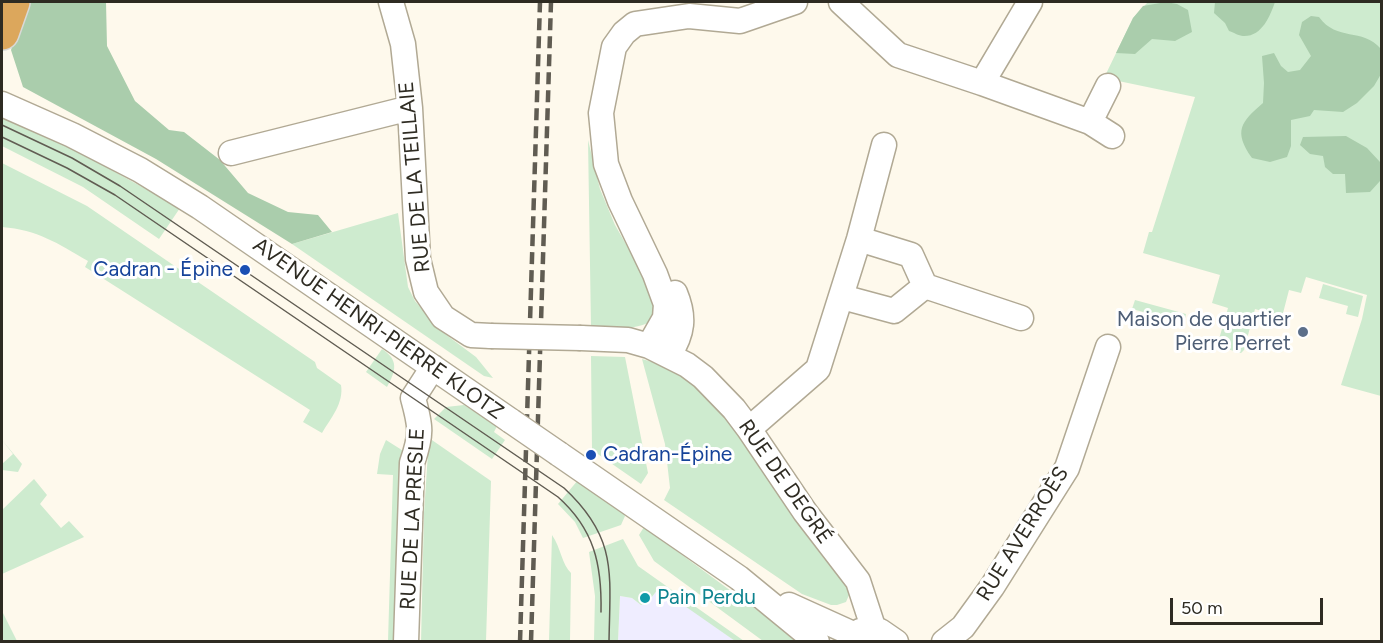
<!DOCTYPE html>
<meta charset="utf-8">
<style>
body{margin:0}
#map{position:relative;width:1383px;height:643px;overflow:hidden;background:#fef9ec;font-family:Figtree,sans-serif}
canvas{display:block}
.frame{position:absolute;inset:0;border:3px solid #2e2b22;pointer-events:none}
.scale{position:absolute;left:1170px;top:598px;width:153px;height:27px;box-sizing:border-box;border:3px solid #2e2b22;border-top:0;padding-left:8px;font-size:18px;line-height:21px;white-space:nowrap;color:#2e2b22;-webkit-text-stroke:4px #fff;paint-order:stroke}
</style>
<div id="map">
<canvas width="1383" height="643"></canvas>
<div class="frame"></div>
<div class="scale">50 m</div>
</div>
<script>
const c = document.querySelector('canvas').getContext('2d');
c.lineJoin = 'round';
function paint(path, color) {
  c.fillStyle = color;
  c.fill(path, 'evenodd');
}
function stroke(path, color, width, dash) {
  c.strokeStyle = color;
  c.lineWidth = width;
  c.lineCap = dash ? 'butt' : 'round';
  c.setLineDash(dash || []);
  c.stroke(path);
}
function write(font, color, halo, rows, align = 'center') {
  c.font = font + ' Figtree,sans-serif';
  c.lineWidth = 6;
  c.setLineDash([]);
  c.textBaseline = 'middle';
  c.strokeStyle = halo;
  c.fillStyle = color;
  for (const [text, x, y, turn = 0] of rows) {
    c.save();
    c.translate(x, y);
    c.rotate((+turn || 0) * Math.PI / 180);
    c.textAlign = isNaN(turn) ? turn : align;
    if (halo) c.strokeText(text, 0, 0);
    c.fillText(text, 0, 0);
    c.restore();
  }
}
const medical = new Path2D(`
 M 659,588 L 693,610 L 735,641 L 618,642 L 620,596 L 632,598 L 641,605 L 647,603 Z`);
const green = new Path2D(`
 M 1148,2 L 1381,2 L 1381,396 L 1341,385 L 1362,319 L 1367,295 L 1306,277 L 1301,293 L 1289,290 L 1282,317 L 1255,309 L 1244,350 L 1241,353 L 1217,346 L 1228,308 L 1212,303 L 1220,275 L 1143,253 L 1149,232 L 1152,232 L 1195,97 L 1104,78 L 1133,18 Z
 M 2,116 L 68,146 L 180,208 L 159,239 L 83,187 L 2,146 Z
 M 588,140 L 600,189 L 615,225 L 651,288 L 656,318 C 637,332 613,328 591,327 Z
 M 2,163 L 87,206 L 315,362 L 317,368 L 341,385 C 344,403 331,418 322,433 L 303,422 L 310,410 L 85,267 L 88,261 C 57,243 38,230 2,227 Z
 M 398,213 L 408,287 L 415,301 L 441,331 L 476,357 L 493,378 L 484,376 L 292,244 Z
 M 1323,284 L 1363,296 L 1358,317 L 1346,314 L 1348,306 L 1319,298 Z
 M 1135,300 L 1186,314 L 1184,323 L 1132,309 Z
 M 382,349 C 399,360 396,371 387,387 L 366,372 Z
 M 591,356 L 625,357 L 648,473 L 641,484 L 592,450 Z
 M 642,359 C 717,378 756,462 796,521 C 813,545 831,567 849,590 L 849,595 L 846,602 L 837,605 L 831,605 L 802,594 L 664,500 L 670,488 L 665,444 Z
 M 464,405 L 497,426 L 494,432 L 505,440 L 492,459 L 434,419 L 446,407 Z
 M 429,438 L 491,481 L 486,641 L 421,642 L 424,513 Z
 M 2,440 L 22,464 L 18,472 L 2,470 L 2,464 L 13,454 Z
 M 386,440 L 405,452 L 400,478 L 393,641 L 388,641 L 393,475 L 377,474 L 380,454 Z
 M 34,479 L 47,495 L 40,504 L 61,528 L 69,521 L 84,537 L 2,574 L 2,510 Z
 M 578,480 L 621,509 L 625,516 L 621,525 L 583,538 L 575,522 L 558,504 Z
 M 644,527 L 799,641 L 763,641 L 654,561 L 639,535 Z
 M 552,535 C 561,548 562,565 571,573 L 570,641 L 549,641 Z
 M 623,539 L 638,566 L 744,641 L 735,641 L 659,588 L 651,598 L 643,593 L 640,597 L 647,603 L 641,605 L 632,598 L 620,596 L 618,641 L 594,641 L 595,596 L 589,552 Z
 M 2,611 L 17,641 L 2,641 Z`);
const forest = new Path2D(`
 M 26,2 L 106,2 L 107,46 L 135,101 L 169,130 L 184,132 L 220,160 L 248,193 L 288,212 L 318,215 L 332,232 L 292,244 L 156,159 L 23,87 L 11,50 Z
 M 1166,2 L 1177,4 L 1188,10 L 1192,32 L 1175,41 L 1152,39 L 1135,54 L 1116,53 L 1133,18 L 1143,6 Z
 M 1215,2 L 1275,2 C 1270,16 1262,37 1243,36 C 1239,36 1233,32 1229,31 L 1225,23 L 1214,13 Z
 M 1311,16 L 1319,17 C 1337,42 1362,27 1381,49 L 1381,74 L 1374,86 L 1357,103 L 1343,112 L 1314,110 L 1310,116 L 1291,120 L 1291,146 L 1287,157 L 1270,162 L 1252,158 C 1233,131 1241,122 1263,103 L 1264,83 L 1262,56 L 1274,53 L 1281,66 L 1288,72 L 1300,70 L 1311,56 L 1299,35 L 1302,22 Z
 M 1346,136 L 1367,148 L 1380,162 L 1380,181 L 1370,192 L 1346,193 L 1345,174 L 1333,174 L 1325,167 L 1323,156 L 1310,154 L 1300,145 L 1303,137 Z`);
const minor = new Path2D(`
 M 391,2 L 403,44 L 410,108 L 418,259 L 426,292 L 443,317 L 471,335 L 491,336
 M 841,2 L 898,55 L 982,83 L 1030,2
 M 982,83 L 1090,122 L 1112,136
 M 2,104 L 72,135 L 140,170 L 200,207 L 511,421
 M 1090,122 L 1108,86
 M 231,153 L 410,108
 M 925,286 L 1021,318
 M 842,297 L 894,311 L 925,286 L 911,255 L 859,239
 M 581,338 L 628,340 L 649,346 L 687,365 L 703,377 L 734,409 L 749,429 L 805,512 L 858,581 L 874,630
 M 649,346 L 665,318 L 666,304 L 655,274 L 620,201 L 606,164 L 601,113 L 614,47 L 624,33 L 635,24 L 689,16 L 740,21 L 795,2
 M 669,355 C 683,333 685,317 675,293
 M 749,429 L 818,369 L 859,239 L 884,145
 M 559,454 L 739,578 L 817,642
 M 789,605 L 853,634
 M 860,631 L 880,631 L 896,642
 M 406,642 L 412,463 C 422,434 421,427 413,398 L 433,367
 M 944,642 L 963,627 L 992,587 L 1067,468 L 1108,347`);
const trunk = new Path2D(`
 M 2,33 L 13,2`);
const tram = new Path2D(`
 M 2,125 L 72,158 L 120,186 L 564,488 C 618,538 610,574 609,642
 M 2,137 L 67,168 L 115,195 L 558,497 C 594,529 602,564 601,612`);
const rail = new Path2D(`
 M 520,642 L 540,2
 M 531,642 L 551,2`);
const minorBridge = new Path2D(`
 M 491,336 L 581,338
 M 511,421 L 559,454`);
const markers = [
 [245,270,6,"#1a4fb4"],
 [1303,332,6,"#5c6f8a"],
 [591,455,6,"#1a4fb4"],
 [645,598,6,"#0f9aa8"]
];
const streetNames = [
 ["RUE DE LA TEILLAIE",415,177,-95],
 ["AVENUE HENRI-PIERRE KLOTZ",378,329,35],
 ["RUE DE DEGRÉ",785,482,55],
 ["RUE DE LA PRESLE",413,519,-87],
 ["RUE AVERROÈS",1023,534,-58]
];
const transitNames = [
 ["Cadran - Épine",233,270],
 ["Cadran-Épine",603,455,"left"]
];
const serviceNames = [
 ["Maison de quartier",1291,320],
 ["Pierre Perret",1291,344]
];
const cultureNames = [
 ["Pain Perdu",657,598]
];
paint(medical, '#efedff');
paint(green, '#ceebcf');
paint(forest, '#aacdac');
stroke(minor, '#b1a994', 27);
stroke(trunk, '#d9d9d7', 36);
stroke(minor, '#fff', 24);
stroke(trunk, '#dca75c', 33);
stroke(tram, '#605c52', 1.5);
stroke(rail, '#605c52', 4.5, [12, 6]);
stroke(minorBridge, '#b1a994', 27, []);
stroke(minorBridge, '#fff', 24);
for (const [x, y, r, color] of markers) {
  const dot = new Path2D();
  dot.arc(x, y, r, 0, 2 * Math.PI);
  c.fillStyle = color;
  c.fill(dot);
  stroke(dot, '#fff', 2);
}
write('21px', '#2e2b22', '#fff', streetNames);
write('21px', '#164399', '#fff', transitNames, 'right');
write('21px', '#4e5e75', '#fff', serviceNames, 'right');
write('21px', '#0d838f', '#fff', cultureNames, 'left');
</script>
